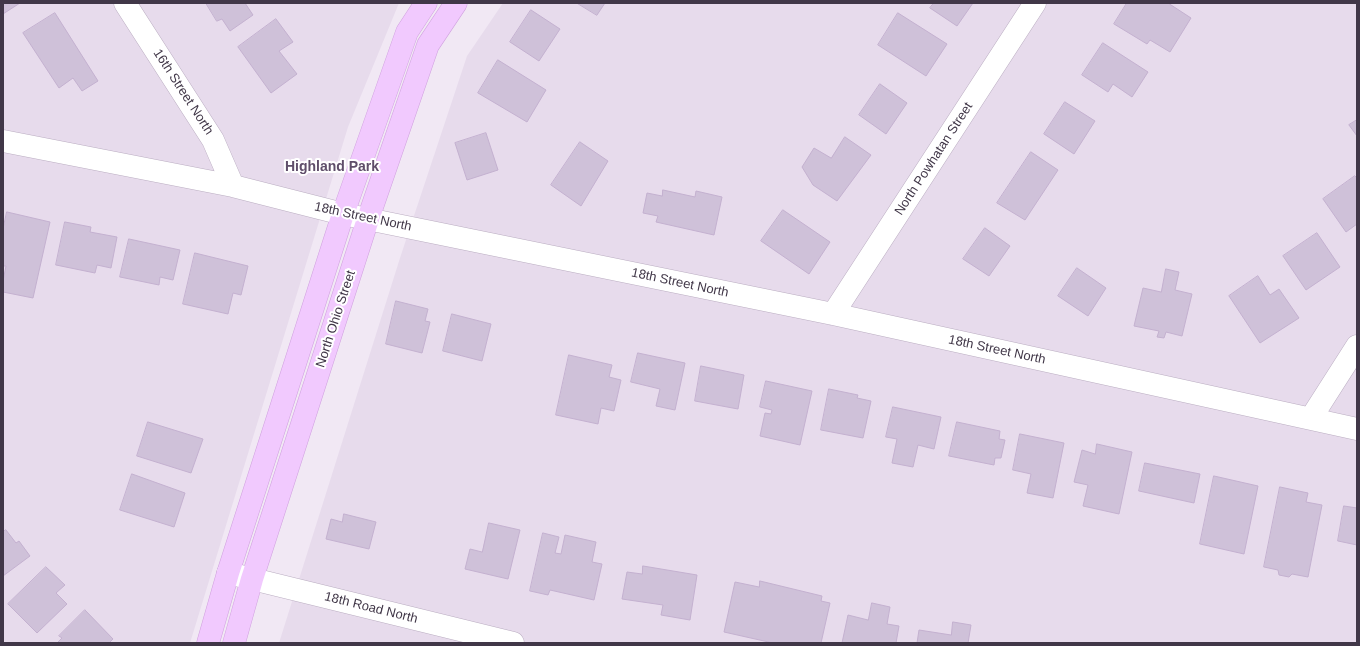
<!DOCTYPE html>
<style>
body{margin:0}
#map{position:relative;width:1360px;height:646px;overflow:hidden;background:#f1e8f4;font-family:Helvetica,sans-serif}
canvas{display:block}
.frame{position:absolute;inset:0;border:4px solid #413748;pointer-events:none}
</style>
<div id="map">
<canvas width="1360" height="646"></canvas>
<div class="frame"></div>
</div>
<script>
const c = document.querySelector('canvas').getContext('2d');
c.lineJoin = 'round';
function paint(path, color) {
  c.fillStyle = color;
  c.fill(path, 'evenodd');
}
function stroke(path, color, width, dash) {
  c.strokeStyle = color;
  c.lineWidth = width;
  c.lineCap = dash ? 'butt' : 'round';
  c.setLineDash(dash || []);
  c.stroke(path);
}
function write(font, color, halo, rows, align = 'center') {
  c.font = font + ' Helvetica,sans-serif';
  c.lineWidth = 4;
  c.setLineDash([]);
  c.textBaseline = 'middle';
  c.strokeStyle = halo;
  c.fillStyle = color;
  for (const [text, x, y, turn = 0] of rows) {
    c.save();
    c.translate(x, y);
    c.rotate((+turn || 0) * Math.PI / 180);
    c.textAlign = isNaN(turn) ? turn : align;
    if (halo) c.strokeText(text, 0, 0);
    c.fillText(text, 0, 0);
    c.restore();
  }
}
const residential = new Path2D(`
 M 3,3 L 399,3 L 348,127 L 190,643 L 3,643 Z
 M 503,3 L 1357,3 L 1357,643 L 279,643 L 400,258 L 467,56 Z`);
const building = new Path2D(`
 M 3,3 L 20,3 L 3,14 Z
 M 206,3 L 245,3 L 253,15 L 230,31 L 222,19 L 217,21 Z
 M 577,3 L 605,3 L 597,15 Z
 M 934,3 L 973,3 L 957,26 L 930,8 Z
 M 1127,3 L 1168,3 L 1191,18 L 1170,52 L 1150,40 L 1147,44 L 1114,24 Z
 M 531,10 L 560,29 L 539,61 L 510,42 Z
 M 55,13 L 98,81 L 82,91 L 73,78 L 59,88 L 23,33 Z
 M 898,13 L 947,44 L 926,76 L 878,45 Z
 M 276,19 L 293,42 L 279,51 L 297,74 L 271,93 L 238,47 Z
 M 1103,43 L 1148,72 L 1132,97 L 1113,84 L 1108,92 L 1082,75 Z
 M 498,60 L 546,90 L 527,122 L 478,93 Z
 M 880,84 L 907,103 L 886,134 L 859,115 Z
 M 1065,102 L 1095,121 L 1074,154 L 1044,134 Z
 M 1357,120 L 1357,136 L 1349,125 Z
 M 486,133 L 498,170 L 467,180 L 455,143 Z
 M 845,137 L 871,155 L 837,201 L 813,185 L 802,167 L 814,148 L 831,158 Z
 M 580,142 L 608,161 L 581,206 L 551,185 Z
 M 1031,152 L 1058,170 L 1025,220 L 997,203 Z
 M 1355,176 L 1357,178 L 1357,224 L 1346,232 L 1323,199 Z
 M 663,190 L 695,197 L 696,191 L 722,197 L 714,235 L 656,222 L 658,216 L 643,213 L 647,193 L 662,196 Z
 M 783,210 L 830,242 L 809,274 L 761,241 Z
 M 7,212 L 50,222 L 33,298 L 3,292 L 3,281 L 6,266 L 3,266 L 3,229 Z
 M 65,222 L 91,227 L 90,232 L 117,237 L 111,268 L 97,265 L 95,273 L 56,265 Z
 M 985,228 L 1010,246 L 989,276 L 963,259 Z
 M 1317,233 L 1340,267 L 1306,290 L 1283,256 Z
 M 129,239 L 180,250 L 173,280 L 160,277 L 159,285 L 120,277 Z
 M 195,253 L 248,266 L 241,295 L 233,293 L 228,314 L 183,304 Z
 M 1077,268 L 1106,288 L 1088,316 L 1058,296 Z
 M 1166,269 L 1179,272 L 1175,290 L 1192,294 L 1182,336 L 1166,332 L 1164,338 L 1157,337 L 1159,331 L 1134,326 L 1143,288 L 1161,292 Z
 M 1258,276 L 1270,295 L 1279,289 L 1299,318 L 1260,343 L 1229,296 Z
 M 396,301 L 428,309 L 425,321 L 430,322 L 422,353 L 386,344 Z
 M 452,314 L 491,324 L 482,361 L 443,351 Z
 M 638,353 L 685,363 L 675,410 L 656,406 L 660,389 L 631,382 Z
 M 569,355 L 612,365 L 609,377 L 621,380 L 614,411 L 601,408 L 598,424 L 556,415 Z
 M 701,366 L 744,375 L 738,409 L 695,401 Z
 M 766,381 L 812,391 L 800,445 L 760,436 L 765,413 L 771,414 L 772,410 L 760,407 Z
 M 829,389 L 858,395 L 857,398 L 871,401 L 863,438 L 821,430 Z
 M 893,407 L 941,417 L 934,449 L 918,445 L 913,467 L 892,463 L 897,439 L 886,437 Z
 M 148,422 L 203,439 L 191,473 L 137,456 Z
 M 957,422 L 1000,431 L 999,439 L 1005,440 L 1001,458 L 995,458 L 994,465 L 949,456 Z
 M 1020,434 L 1064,443 L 1053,498 L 1027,493 L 1031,474 L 1013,470 Z
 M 1097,444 L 1132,452 L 1119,514 L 1083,506 L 1088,485 L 1074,482 L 1082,450 L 1095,454 Z
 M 1145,463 L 1200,474 L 1194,503 L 1139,491 Z
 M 132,474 L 185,493 L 174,527 L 120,510 Z
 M 1214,476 L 1258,486 L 1244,554 L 1200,544 Z
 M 1280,487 L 1308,493 L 1306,502 L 1322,505 L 1308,577 L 1292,574 L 1289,577 L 1279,575 L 1278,570 L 1264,567 Z
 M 1344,506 L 1357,508 L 1357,545 L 1338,541 Z
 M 344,514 L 376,522 L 369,549 L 326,539 L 331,519 L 342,522 Z
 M 489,523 L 520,530 L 508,579 L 465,569 L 470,549 L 482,552 Z
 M 6,530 L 16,543 L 19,541 L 30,556 L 3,576 L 3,532 Z
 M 543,533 L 559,537 L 555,553 L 561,554 L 565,535 L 596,542 L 592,562 L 602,564 L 594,600 L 550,590 L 548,595 L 530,591 Z
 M 643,566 L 697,575 L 690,620 L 661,615 L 663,605 L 622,599 L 627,572 L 642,574 Z
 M 46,567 L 65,585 L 56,593 L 67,604 L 37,633 L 8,604 Z
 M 760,581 L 822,596 L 821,601 L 830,603 L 821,643 L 773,643 L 724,632 L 735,582 L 759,587 Z
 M 872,603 L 890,607 L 887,624 L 899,626 L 896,643 L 842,643 L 848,615 L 868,620 Z
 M 85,610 L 113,639 L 109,643 L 57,643 L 62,638 L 59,636 Z
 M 953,622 L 971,625 L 968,643 L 917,643 L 919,630 L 951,635 Z`);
const street = new Path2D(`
 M 125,3 L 213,140 L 233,186
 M 3,141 L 233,186 L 343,214 L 833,314 L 1357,429
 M 833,314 L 1035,3
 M 1311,418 L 1357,346
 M 228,573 L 513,643`);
const secondary = new Path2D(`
 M 208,643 L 228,573 L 343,214 L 407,32 L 426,3
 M 234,643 L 252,579 L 368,219 L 428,45 L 456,3`);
const streetNames = [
 ["16th Street North",183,92,57],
 ["North Powhatan Street",934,159,-57],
 ["18th Street North",363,217,12],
 ["18th Street North",680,283,12],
 ["North Ohio Street",336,319,-72],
 ["18th Street North",997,350,12],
 ["18th Road North",371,608,14]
];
const neighbourhoodNames = [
 ["Highland Park",332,167]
];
paint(residential, '#e7dbec');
paint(building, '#cfc1d9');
stroke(building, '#c4b1d0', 1);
stroke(street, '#bbaec2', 23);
stroke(secondary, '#d0a1df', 23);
stroke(street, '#fff', 22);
stroke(secondary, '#f1c9fe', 22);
write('13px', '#413748', '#fff', streetNames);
write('bold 14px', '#5f4e6a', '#fff', neighbourhoodNames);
</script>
